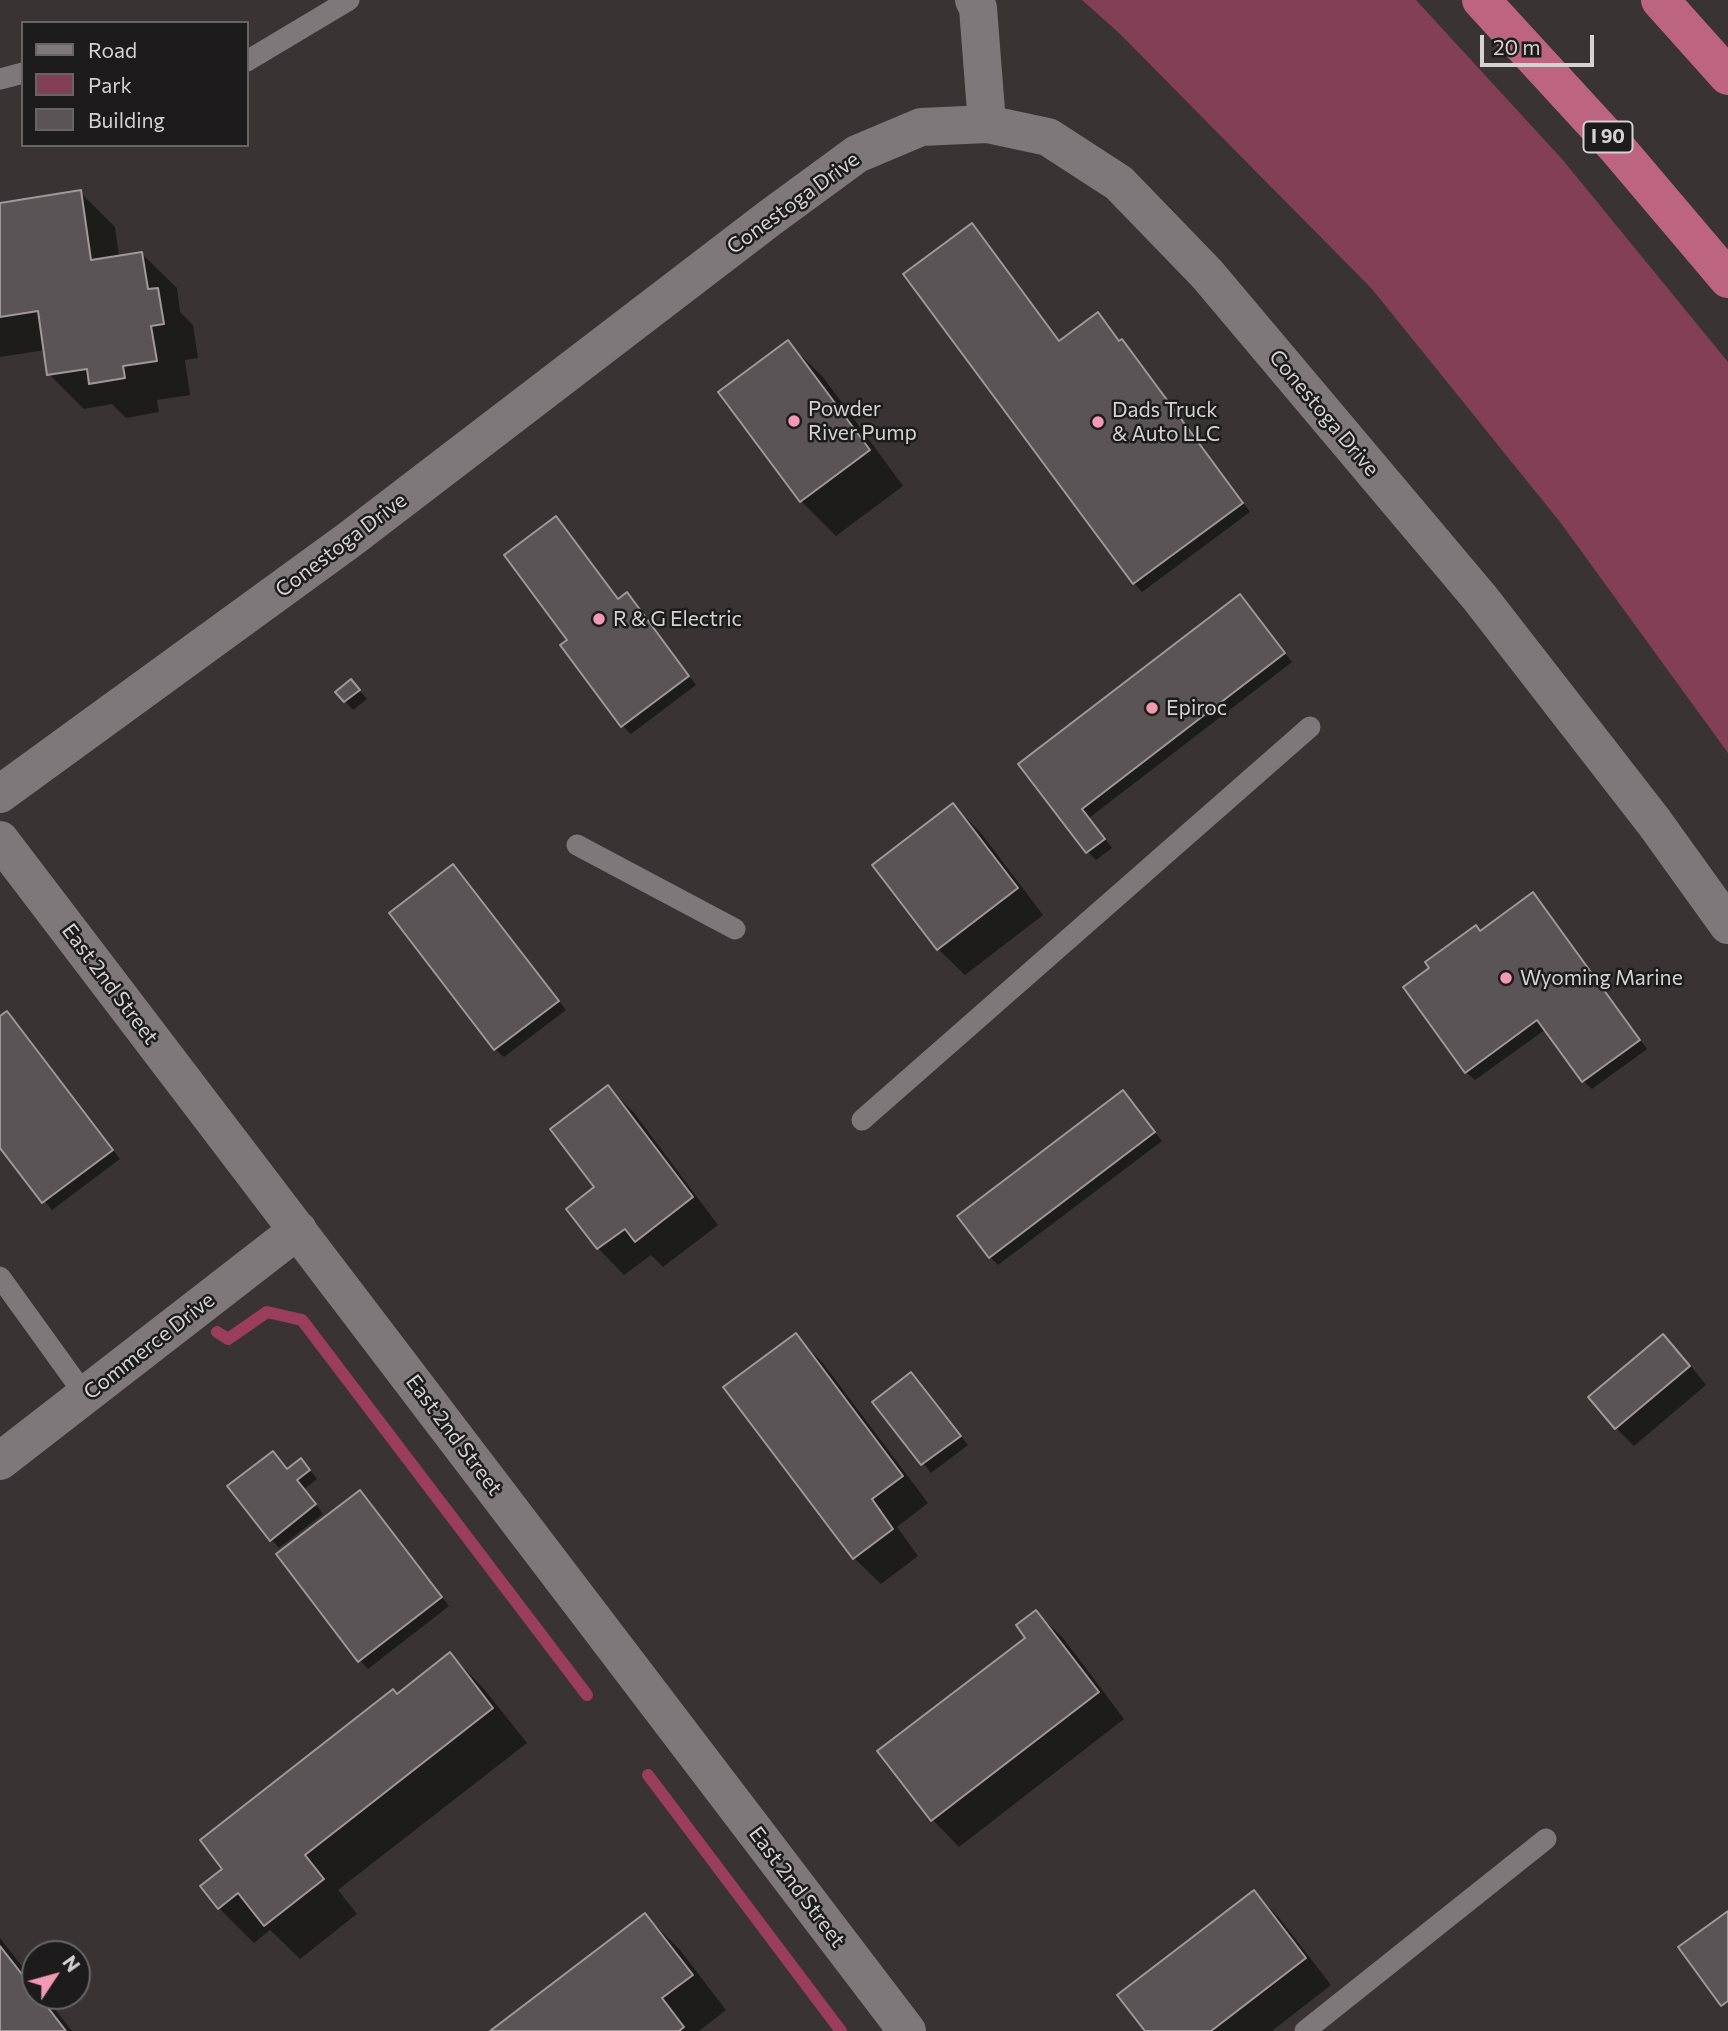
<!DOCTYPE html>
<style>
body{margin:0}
#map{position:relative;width:1728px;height:2031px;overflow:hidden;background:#393334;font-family:Commissioner,sans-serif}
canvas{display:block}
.legend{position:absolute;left:21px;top:21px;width:228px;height:126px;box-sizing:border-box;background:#1e1b1c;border:2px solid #686465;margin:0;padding:9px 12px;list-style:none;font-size:21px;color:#d6d1d2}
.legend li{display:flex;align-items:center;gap:14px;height:35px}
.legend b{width:35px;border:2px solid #686465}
.north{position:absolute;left:21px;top:1940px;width:70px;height:70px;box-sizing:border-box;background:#1e1b1c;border:2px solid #686465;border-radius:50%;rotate:54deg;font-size:19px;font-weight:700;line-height:28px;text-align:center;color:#d6d1d2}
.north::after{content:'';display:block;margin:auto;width:24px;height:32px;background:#f19ab3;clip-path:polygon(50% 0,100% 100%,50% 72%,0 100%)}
.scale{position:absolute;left:1480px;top:35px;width:114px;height:32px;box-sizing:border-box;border:4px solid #d6d1d2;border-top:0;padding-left:9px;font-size:21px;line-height:24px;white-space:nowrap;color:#d6d1d2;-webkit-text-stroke:5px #1e1b1c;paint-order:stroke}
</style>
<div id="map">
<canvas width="1728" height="2031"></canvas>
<ul class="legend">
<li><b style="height:9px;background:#7f787a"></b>Road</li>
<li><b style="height:19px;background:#833f55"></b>Park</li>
<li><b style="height:19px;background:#5b5456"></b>Building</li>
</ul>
<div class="north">N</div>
<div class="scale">20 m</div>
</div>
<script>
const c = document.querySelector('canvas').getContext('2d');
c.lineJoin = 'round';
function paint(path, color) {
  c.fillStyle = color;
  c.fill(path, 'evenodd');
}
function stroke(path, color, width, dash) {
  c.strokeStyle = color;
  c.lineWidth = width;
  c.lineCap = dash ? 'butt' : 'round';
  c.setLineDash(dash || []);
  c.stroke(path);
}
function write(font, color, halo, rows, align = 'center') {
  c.font = font + ' Commissioner,sans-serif';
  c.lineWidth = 5;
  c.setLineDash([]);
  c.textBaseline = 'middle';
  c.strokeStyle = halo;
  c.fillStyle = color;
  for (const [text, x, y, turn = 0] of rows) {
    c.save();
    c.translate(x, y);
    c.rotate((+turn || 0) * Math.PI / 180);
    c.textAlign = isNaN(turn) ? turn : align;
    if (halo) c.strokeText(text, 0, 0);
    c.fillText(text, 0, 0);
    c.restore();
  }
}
const green = new Path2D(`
 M 1082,0 L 1416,0 L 1562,159 L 1728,362 L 1728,753 L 1560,522 L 1372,289 L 1118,32 Z`);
const shadow = new Path2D(`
 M 80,192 L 115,227 L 119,257 L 142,254 L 177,288 L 180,312 L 193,325 L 198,358 L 185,360 L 190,395 L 157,400 L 159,412 L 126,418 L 112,404 L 84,409 L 49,374 L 45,350 L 0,357 L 0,204 Z
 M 980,234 L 1060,343 L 1098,315 L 1106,323 L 1121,342 L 1122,341 L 1130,349 L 1250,512 L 1142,592 L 1134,583 L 906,274 Z
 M 788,343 L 823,377 L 903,486 L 836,536 L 801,501 Z
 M 556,518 L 564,526 L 619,600 L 635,603 L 696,685 L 631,734 L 623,726 L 563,646 L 570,640 Z
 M 1240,596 L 1292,662 L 1089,818 L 1112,848 L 1096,860 L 1088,852 L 1021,764 Z
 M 359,690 L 367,699 L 353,710 L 345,701 Z
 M 953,805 L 980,832 L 1043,915 L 965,975 L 938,949 L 874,866 Z
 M 453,866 L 566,1010 L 504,1057 L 495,1049 Z
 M 1533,894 L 1541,903 L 1647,1049 L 1592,1089 L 1583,1081 L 1546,1029 L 1475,1080 L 1466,1072 L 1481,932 Z
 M 7,1013 L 16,1021 L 120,1159 L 52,1210 L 0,1146 L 0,1019 Z
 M 608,1087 L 634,1113 L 718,1225 L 663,1267 L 651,1255 L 624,1275 L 598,1248 L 569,1209 L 596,1188 Z
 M 1123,1092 L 1162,1141 L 998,1265 L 990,1257 Z
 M 795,1336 L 822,1362 L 928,1503 L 897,1527 L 918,1556 L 881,1584 L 854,1558 L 726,1388 Z
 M 1663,1336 L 1681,1354 L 1706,1385 L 1634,1446 L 1616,1428 L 1591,1397 Z
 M 919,1383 L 968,1445 L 931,1473 L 875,1402 Z
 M 273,1453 L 288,1470 L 301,1460 L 309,1469 L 317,1479 L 304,1489 L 323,1514 L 279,1548 L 271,1539 Z
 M 360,1492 L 368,1500 L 449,1606 L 368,1669 L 360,1660 Z
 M 1036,1612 L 1063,1638 L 1124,1719 L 959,1847 L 933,1820 L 880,1752 L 1028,1638 Z
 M 450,1654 L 484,1689 L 527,1743 L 338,1890 L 357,1914 L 300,1959 L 270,1930 L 254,1943 L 219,1908 L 225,1869 L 397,1696 Z
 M 1254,1892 L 1280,1919 L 1331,1985 L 1272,2031 L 1147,2031 Z
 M 645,1915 L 680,1950 L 726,2010 L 699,2031 L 493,2031 Z
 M 0,1938 L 35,1983 L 35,1996 L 45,1996 L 72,2031 L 0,2031 Z`);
const stream = new Path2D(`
 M 217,1332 L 228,1339 L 267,1312 L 302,1320 L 587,1695
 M 648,1775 L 841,2031`);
const building = new Path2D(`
 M 81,190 L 91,260 L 142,252 L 148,289 L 158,288 L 164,324 L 151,326 L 157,361 L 123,366 L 125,378 L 89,384 L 87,369 L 47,375 L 38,311 L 0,317 L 0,203 Z
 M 972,223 L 1059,341 L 1098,312 L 1119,341 L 1122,339 L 1243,503 L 1133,584 L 903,274 Z
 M 788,340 L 870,450 L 800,502 L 718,392 Z
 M 556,516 L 618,599 L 627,592 L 689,676 L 621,727 L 560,645 L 567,640 L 504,555 Z
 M 1240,594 L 1285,653 L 1082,809 L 1105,839 L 1086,853 L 1018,764 Z
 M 351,679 L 360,690 L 344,702 L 335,692 Z
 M 953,803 L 1018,888 L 937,950 L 872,865 Z
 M 453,864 L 559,1001 L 494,1050 L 389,913 Z
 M 1533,892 L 1640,1040 L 1582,1082 L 1537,1020 L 1465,1073 L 1403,987 L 1429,968 L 1425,962 L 1476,925 L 1480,931 Z
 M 7,1011 L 113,1150 L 42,1203 L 0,1148 L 0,1016 Z
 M 608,1085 L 693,1197 L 635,1242 L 625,1229 L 597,1249 L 566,1209 L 594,1187 L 550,1129 Z
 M 1123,1090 L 1155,1132 L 989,1258 L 957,1216 Z
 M 796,1333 L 903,1476 L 872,1499 L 893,1529 L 853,1559 L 723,1387 Z
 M 1663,1334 L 1690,1366 L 1615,1429 L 1588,1397 Z
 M 911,1372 L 961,1436 L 921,1465 L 872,1402 Z
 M 273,1451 L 287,1469 L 301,1458 L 310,1470 L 297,1480 L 316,1504 L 270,1541 L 227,1486 Z
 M 360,1490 L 442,1597 L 358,1662 L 276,1554 Z
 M 1036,1610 L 1099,1692 L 931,1821 L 877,1751 L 1025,1638 L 1016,1625 Z
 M 450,1652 L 493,1708 L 305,1855 L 324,1879 L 264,1926 L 238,1893 L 218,1909 L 200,1886 L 222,1869 L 200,1840 L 393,1689 L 397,1694 Z
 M 1254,1890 L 1306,1958 L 1211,2031 L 1145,2031 L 1117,1995 Z
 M 1728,1911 L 1728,2001 L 1721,2006 L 1678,1947 Z
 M 645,1913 L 693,1975 L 662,1998 L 684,2027 L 679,2031 L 490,2031 Z
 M 0,1946 L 35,1991 L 35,1996 L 39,1996 L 66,2031 L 0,2031 Z`);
const service = new Path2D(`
 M 247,61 L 349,0
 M 0,79 L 23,73
 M 577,845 L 735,929
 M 862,1120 L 1310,727
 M 0,1277 L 85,1395
 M 1305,2031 L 1546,1839`);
const minor = new Path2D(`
 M 974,0 L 978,8 L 987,124
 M 0,794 L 349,540 L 771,217 L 857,154 L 921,127 L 987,124 L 1048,137 L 1119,183 L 1207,274 L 1480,598 L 1654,822 L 1728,925
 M 0,840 L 907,2031
 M 0,1461 L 298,1230`);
const motorway = new Path2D(`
 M 1481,0 L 1617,148 L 1728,279
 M 1660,0 L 1728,76`);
const markers = [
 [794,421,7,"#f19ab3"],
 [1098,422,7,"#f19ab3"],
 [599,619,7,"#f19ab3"],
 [1152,708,7,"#f19ab3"],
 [1506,978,7,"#f19ab3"]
];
const shields = [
 [1608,137,49]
];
const shieldNames = [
 ["I 90",1608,137]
];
const streetNames = [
 ["Conestoga Drive",793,203,-36],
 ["Conestoga Drive",1324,413,50],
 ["Conestoga Drive",341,545,-37],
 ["East 2nd Street",110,984,53],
 ["Commerce Drive",149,1346,-38],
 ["East 2nd Street",454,1435,53],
 ["East 2nd Street",797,1887,53]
];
const poiNames = [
 ["Powder",808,409],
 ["River Pump",808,433],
 ["Dads Truck",1112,410],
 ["& Auto LLC",1112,434],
 ["R & G Electric",613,619],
 ["Epiroc",1166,708],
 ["Wyoming Marine",1520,978]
];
paint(green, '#833f55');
paint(shadow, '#0007');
stroke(stream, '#9b3d5d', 12);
paint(building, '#5b5456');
stroke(building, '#a0989a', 2);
stroke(service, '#7f787a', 21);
stroke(minor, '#7f787a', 38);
stroke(motorway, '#bd6480', 38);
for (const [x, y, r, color] of markers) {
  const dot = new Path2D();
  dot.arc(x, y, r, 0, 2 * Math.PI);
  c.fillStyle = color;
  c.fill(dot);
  stroke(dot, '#1e1b1c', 2.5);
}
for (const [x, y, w] of shields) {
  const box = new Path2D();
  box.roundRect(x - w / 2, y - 15.5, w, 31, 5);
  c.fillStyle = '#1e1b1c';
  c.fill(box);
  stroke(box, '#d6d1d2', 2);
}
write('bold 19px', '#d6d1d2', null, shieldNames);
write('21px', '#d6d1d2', '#1e1b1c', streetNames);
write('21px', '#d6d1d2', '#1e1b1c', poiNames, 'left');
</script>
